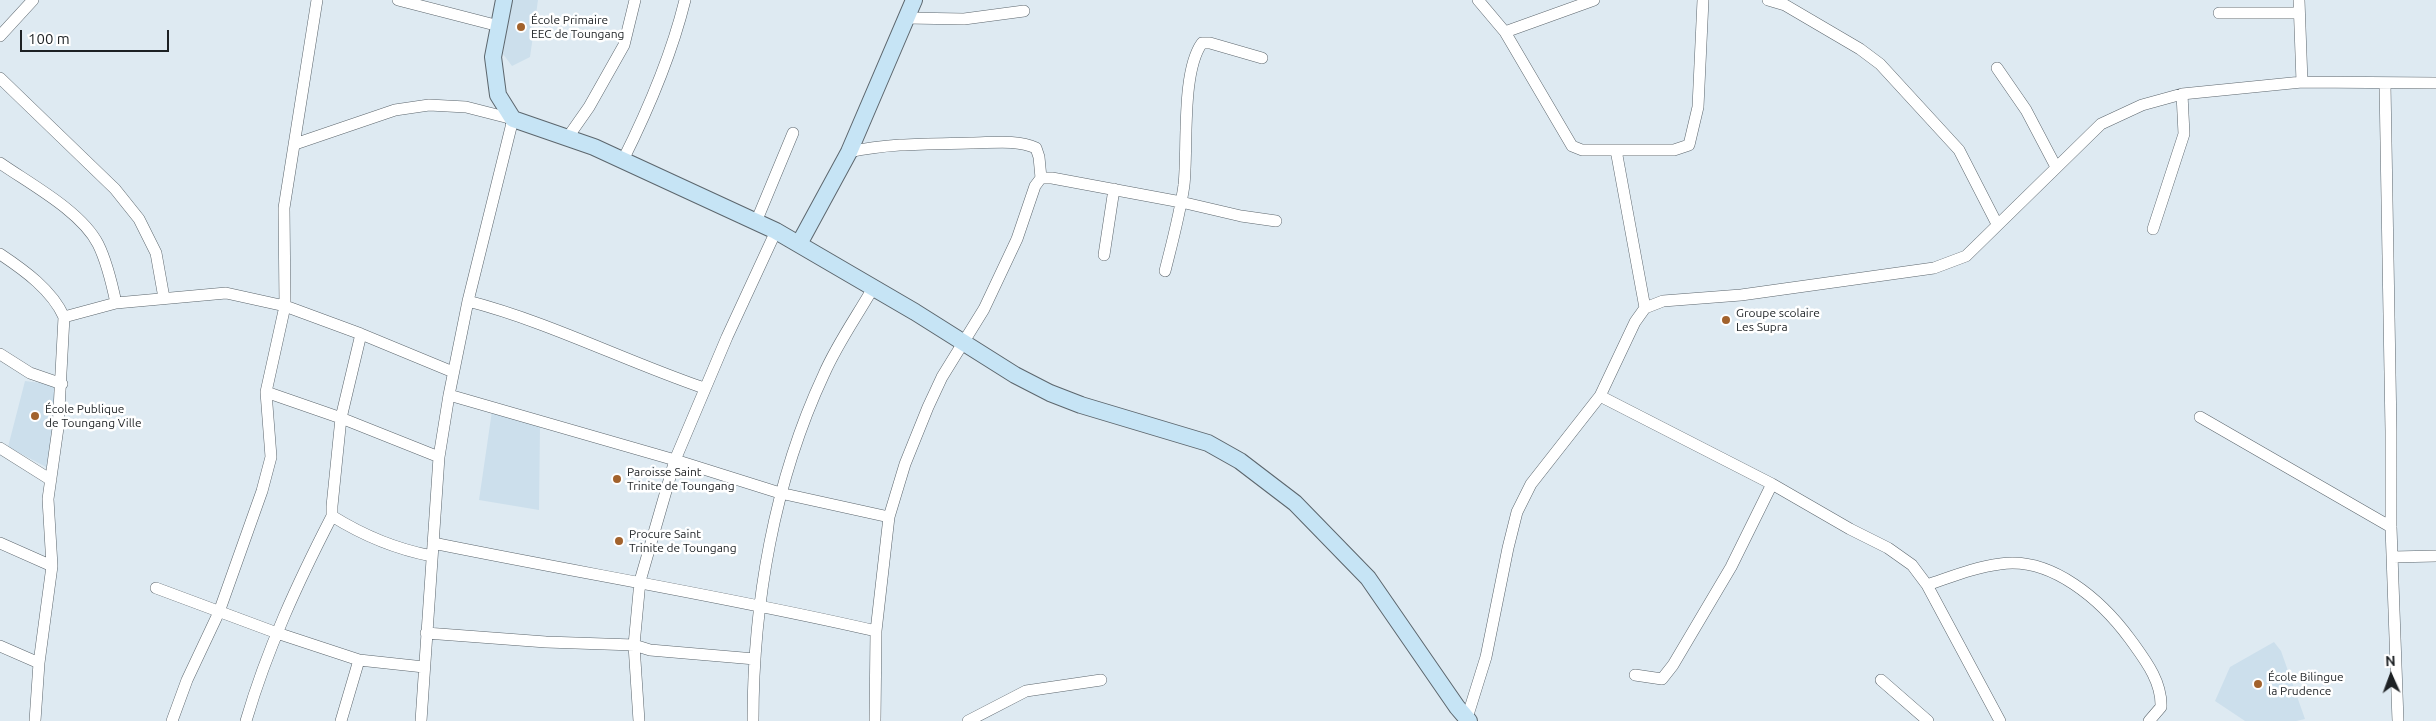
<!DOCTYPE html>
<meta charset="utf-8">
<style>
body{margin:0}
#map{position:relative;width:2436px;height:721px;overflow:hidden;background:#deeaf2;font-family:Ubuntu,sans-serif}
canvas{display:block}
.north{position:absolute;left:2366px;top:651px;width:50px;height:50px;-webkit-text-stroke:4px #fff;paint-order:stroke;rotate:358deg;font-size:14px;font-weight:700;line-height:20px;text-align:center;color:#1d2124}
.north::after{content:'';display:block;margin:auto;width:18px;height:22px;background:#1d2124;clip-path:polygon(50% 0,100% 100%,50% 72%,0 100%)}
.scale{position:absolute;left:20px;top:30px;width:149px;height:22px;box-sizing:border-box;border:2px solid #1d2124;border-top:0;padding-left:6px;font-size:15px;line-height:18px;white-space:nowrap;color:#1d2124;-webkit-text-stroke:4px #fff;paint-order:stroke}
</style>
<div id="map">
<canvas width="2436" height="721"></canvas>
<div class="north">N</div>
<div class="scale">100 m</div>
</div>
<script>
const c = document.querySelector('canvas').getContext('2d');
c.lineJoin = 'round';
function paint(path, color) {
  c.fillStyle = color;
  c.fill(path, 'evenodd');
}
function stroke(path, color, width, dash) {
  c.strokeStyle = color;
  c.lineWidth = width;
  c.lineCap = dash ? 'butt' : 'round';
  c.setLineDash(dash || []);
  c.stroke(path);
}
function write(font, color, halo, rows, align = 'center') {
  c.font = font + ' Ubuntu,sans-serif';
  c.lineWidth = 5;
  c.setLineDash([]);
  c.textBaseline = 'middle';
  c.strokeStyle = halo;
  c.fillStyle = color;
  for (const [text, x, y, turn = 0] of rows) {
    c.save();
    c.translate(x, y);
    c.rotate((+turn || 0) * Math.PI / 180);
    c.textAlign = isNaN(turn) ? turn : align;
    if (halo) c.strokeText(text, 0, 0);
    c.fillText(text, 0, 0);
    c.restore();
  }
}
const built = new Path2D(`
 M 512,0 L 538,0 L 530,57 L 512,66 L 503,54 Z
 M 25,381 L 57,385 L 48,468 L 8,447 Z
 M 492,411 L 540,426 L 539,510 L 479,500 Z
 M 2274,642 L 2281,651 L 2305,719 L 2296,721 L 2245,721 L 2215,701 L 2230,667 Z`);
const street = new Path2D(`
 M 398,0 L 499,26
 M 1478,0 L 1505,32 L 1572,146 L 1582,150 L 1674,150 L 1689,145 L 1698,107 L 1703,0
 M 1768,0 L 1785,5 L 1860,49 L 1880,64 L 1959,150 L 1997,224
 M 2299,0 L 2302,82
 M 2219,13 L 2299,13
 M 907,18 L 964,19 L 1024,11
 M 1505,32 L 1594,0
 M 0,36 L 33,0
 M 1997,68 L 2026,110 L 2056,167
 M 0,78 L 115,189 L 139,219 L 156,253 L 164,298
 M 2385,84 L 2391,431 L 2391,527 L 2398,721
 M 568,137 L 589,107 L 624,45 L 635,0
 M 295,144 L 395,110 L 429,105 L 466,107 L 513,119 L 468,301 L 449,395 L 439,457 L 421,721
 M 1616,150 L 1645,308
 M 849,152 C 890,143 929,144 971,143 C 991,143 1017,139 1036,148 L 1039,157 L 1041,178
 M 623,160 C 649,108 671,57 685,0
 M 0,163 C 30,184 81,211 98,244 C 107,262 112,284 116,303
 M 756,222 L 793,133
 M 2153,229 L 2184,134 L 2182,94
 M 0,254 C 24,270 52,290 64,317 L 58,428 L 48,499 L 52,566 L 39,663 L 35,721
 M 1104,255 L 1114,189
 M 1165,271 C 1172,243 1180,214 1184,185 C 1188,148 1181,72 1202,43 L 1210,43 L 1262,58
 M 468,301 C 549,322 625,361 704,388
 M 64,317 L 116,303 L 226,293 L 285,306 L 361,334 L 453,372
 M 361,334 L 341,418 L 332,506 L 332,516 C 364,536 395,549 432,556
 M 0,354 L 30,373 L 62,384
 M 266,392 L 341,418 L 439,457
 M 449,395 L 675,460 L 780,493 L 889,517
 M 1600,396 L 1772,484 L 1850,529 L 1888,548 L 1912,565 L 1927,585 L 2000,721
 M 2200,417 L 2391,527
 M 0,448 L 51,480
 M 0,543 L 52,566
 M 433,543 C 580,573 729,597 876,631
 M 2393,557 L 2436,556
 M 1927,585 C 1951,577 1975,567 2000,564 C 2052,556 2102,601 2130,639 C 2145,660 2162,681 2161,707 L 2149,721
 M 156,588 L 277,633 L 359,660 L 424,667
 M 426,633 L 546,642 L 634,645 L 650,650 L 755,659
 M 0,646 L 39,663
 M 1635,675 L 1662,679 L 1673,665 L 1731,567 L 1772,484
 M 1881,680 L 1928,721
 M 1467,718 L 1486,657 L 1508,548 L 1517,512 L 1531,484 L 1600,396 L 1635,322 L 1645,308 L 1663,301 L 1741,295 L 1934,268 L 1966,256 L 2101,124 L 2142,105 L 2182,94 L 2302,82 L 2436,83
 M 172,721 L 187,680 L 219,612 L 262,491 L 271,457 L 266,392 L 285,306 L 284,208 L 317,0
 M 246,721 C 267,649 298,582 332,516
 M 341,721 L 359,660
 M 639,721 L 634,645 L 640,581 L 675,460 L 727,337 L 776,231
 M 753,721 C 753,603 774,481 824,374 C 837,344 857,316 873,288
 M 875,721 L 876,631 L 889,517 L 905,464 L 928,407 L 942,377 L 984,309 L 1017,239 L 1035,186 L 1041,178 L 1052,178 L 1181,202 L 1241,216 L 1276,221
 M 968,721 L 1026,691 L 1101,680`);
const secondary = new Path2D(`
 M 504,0 L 493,57 L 498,95 L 513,119 L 594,147 L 776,231 L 915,312 L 1015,375 L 1050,393 L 1081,405 L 1208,443 L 1240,461 L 1295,503 L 1368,578 L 1457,707 L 1469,721
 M 799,244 L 849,152 L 914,0`);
const markers = [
 [521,27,5,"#a2622c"],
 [1726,320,5,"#a2622c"],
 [35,416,5,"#a2622c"],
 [617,479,5,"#a2622c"],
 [619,541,5,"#a2622c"],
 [2258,684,5,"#a2622c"]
];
const poiNames = [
 ["École Primaire",531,20],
 ["EEC de Toungang",531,34],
 ["Groupe scolaire",1736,313],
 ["Les Supra",1736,327],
 ["École Publique",45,409],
 ["de Toungang Ville",45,423],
 ["Paroisse Saint",627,472],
 ["Trinite de Toungang",627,486],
 ["Procure Saint",629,534],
 ["Trinite de Toungang",629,548],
 ["École Bilingue",2268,677],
 ["la Prudence",2268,691]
];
paint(built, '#ccdfec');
stroke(street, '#5c666d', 12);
stroke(secondary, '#5c666d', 18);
stroke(street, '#fff', 11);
stroke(secondary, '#c6e4f5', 16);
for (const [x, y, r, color] of markers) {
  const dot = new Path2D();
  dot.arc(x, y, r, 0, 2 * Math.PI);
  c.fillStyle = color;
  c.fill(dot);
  stroke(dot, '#fff', 2);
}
write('12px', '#1d2124', '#fff', poiNames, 'left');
</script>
